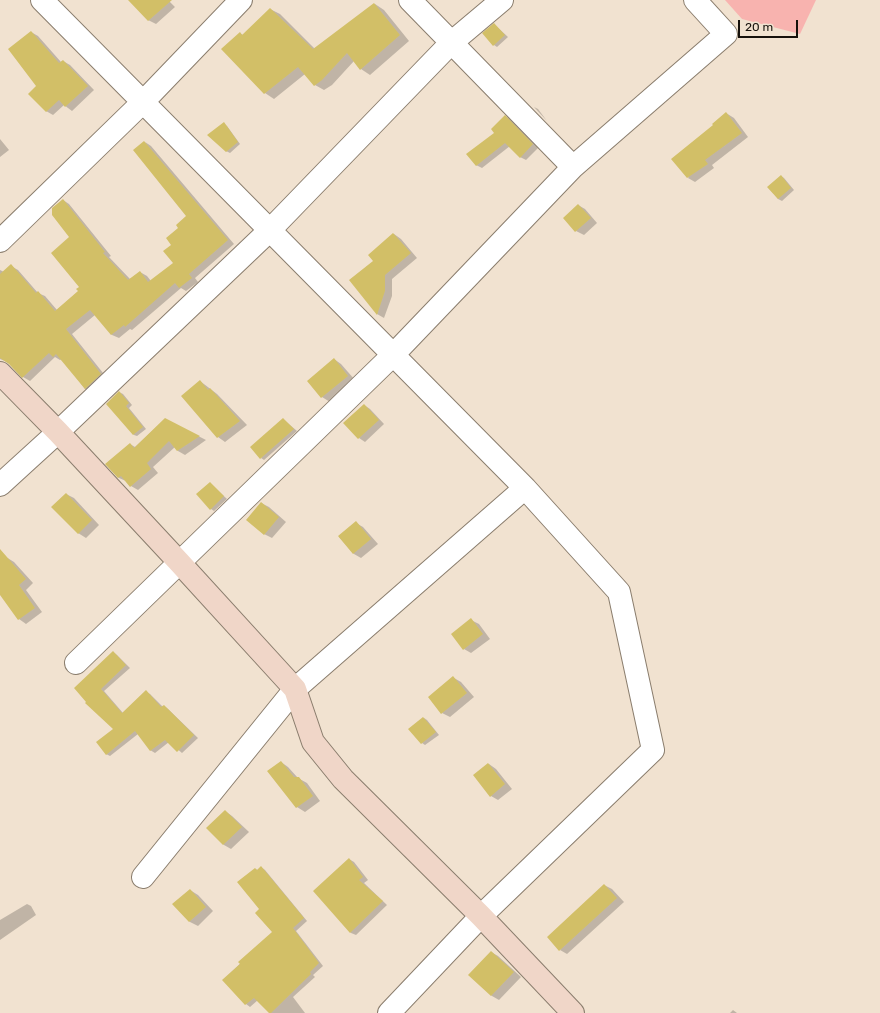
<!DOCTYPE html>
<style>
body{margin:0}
#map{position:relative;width:880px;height:1013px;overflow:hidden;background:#f1e2d0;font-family:Rubik,sans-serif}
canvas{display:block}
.scale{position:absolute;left:738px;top:20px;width:60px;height:18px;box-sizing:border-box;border:2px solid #16110b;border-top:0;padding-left:5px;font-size:12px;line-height:14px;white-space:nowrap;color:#16110b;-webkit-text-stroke:3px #f1e2d0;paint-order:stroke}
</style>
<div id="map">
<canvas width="880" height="1013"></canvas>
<div class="scale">20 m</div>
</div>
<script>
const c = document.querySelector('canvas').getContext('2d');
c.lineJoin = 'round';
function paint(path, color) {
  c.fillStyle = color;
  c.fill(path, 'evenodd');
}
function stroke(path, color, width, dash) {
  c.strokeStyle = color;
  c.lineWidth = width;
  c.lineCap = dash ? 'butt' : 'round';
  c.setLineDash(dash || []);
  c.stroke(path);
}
const green = new Path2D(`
 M 725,0 L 816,0 L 800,34 L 742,19 Z`);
const shadow = new Path2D(`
 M 129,0 L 168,0 L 175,7 L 156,24 L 148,20 Z
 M 375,4 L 384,10 L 409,41 L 370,75 L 361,69 L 354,61 L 332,85 L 324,90 L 315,85 L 305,74 L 274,99 L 265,93 L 223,49 L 240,33 L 243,35 L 270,9 L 280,14 L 315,49 Z
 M 494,24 L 508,37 L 497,47 L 494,45 Z
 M 31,32 L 38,36 L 61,62 L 63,61 L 70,65 L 94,90 L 72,111 L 64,105 L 53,115 L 46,111 L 37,86 Z
 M 534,107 L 538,109 L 547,121 Z
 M 726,113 L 734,118 L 748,137 L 712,165 L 714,168 L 695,182 L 688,178 L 714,125 Z
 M 505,116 L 510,119 L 538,148 L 526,160 L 520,157 L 510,146 L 482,168 L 476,165 Z
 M 224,124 L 227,126 L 240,144 L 230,153 L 226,151 Z
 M 0,139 L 9,150 L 0,157 Z
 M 145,142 L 151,146 L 234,244 L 195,278 L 198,282 L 186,291 L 181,288 L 132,330 L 130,329 L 119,338 L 112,335 L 95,315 L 72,334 L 107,378 L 92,392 L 85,389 L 62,359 L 60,360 L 55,357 L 30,381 L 23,377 L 10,363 L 0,359 L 0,270 L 4,272 L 11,266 L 18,270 L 38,293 L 45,296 L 57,310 L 79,291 L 81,287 L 63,200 L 69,204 L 111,256 L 109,257 L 130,279 L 140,272 L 147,276 L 151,281 L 174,263 L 173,245 L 180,228 L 188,216 Z
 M 781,176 L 784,178 L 794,190 L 782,201 L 778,199 L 768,187 Z
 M 578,205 L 585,209 L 597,223 L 584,235 L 576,231 Z
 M 394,234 L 401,239 L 417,258 L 392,279 L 392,296 L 384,318 L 377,314 L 350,280 L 374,261 Z
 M 334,359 L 341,364 L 355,380 L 330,402 L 322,397 L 308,381 Z
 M 200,381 L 217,394 L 247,425 L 225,442 L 218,437 Z
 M 119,392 L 123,394 L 132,405 L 129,408 L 146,429 L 137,436 L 134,435 L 107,404 Z
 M 364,405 L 370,409 L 384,424 L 365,442 L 359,438 Z
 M 165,419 L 206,440 L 185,455 L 178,451 L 175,447 L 153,467 L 158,473 L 138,490 L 131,486 L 126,481 L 119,478 L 106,464 L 130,444 L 135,447 Z
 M 283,419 L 297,431 L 264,460 L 261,458 Z
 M 210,483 L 227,499 L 214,511 L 211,509 Z
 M 66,494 L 74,498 L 99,525 L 86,538 L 78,533 Z
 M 261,503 L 269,507 L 286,522 L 272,538 L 264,534 Z
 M 356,523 L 363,527 L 378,544 L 361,558 L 354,554 L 339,537 Z
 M 6,557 L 14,562 L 33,583 L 26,590 L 42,612 L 26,624 L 19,619 L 0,593 L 0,563 Z
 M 471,620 L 479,624 L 490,639 L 471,653 L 464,649 Z
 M 113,652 L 117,655 L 130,668 L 104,691 L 123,713 L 146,692 L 150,694 L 163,707 L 164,706 L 168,709 L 198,738 L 182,753 L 169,742 L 155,753 L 150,750 L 138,734 L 110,756 L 106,754 L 114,729 L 87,703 Z
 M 454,678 L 461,682 L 474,697 L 450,717 L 442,713 Z
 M 424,718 L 427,720 L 439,735 L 425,745 L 422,743 L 410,729 Z
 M 281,762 L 288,767 L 298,778 L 307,783 L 320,801 L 305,812 L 297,807 Z
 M 489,764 L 496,769 L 512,789 L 498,800 L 491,796 Z
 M 225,811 L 232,816 L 249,832 L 231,849 L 224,845 L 208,828 Z
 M 349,859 L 354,862 L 368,880 L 364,883 L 387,905 L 356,935 L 351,933 L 314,891 Z
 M 261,867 L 265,870 L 307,921 L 296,931 L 323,966 L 313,975 L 315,977 L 293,997 L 305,1013 L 270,1013 L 258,1000 L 250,1007 L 246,1004 L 223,980 L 273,932 L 261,909 L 255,869 L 258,870 Z
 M 604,885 L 612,889 L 624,902 L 567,954 L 560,950 Z
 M 190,890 L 198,895 L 213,911 L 198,926 L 190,922 L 173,904 Z
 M 27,904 L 31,906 L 36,915 L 0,940 L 0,920 Z
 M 491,952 L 498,956 L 521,977 L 499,1000 L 492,996 L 470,975 Z
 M 733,1010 L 737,1013 L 730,1013 Z`);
const building = new Path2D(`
 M 128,0 L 172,0 L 148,21 Z
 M 374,3 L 400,35 L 360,70 L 347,53 L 322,80 L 314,86 L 298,67 L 264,94 L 221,49 L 240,32 L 242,35 L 270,8 L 313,49 Z
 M 494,23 L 505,35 L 493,46 L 482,33 Z
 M 31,31 L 59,63 L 63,60 L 88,86 L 65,107 L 59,100 L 46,112 L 28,94 L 36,86 L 8,49 Z
 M 726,112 L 742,133 L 705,160 L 708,164 L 687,178 L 671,159 L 713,125 L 712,124 Z
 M 505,115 L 533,144 L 520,158 L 505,143 L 476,166 L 466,154 L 494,133 L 491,129 Z
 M 224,122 L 238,142 L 226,152 L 207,135 Z
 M 144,141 L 228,240 L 189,274 L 192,278 L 179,288 L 175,283 L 125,327 L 124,325 L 111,335 L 90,310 L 66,329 L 101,374 L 85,389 L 56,354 L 53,357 L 49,353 L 22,378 L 9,364 L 0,358 L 0,274 L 11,264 L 36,293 L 38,291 L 55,311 L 78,291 L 76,289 L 79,287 L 51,253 L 69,237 L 52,215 L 52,208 L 63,199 L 105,252 L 103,253 L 128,280 L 140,271 L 148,282 L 173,263 L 163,251 L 171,245 L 166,238 L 178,228 L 176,225 L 186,216 L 133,150 Z
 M 781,175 L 791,188 L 778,199 L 767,187 Z
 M 578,204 L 591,218 L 575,232 L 563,218 Z
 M 393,233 L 411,253 L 385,275 L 385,291 L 377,315 L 349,280 L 373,261 L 368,255 Z
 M 334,358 L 348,376 L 321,398 L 307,381 Z
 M 200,380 L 208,390 L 210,388 L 240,421 L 217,438 L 181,396 Z
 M 119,391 L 129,403 L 126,406 L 143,427 L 133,435 L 106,404 Z
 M 364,404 L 379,420 L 358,439 L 343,423 Z
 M 165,418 L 200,436 L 177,451 L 169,441 L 147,463 L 151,469 L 130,487 L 121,476 L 118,478 L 105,464 L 130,443 L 134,448 Z
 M 283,418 L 294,429 L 260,459 L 250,447 Z
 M 210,482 L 224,496 L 210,510 L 196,494 Z
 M 66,493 L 92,520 L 78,534 L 51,507 Z
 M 261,502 L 279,517 L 264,535 L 246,520 Z
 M 356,521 L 371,539 L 353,554 L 338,536 Z
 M 0,549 L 26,579 L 19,585 L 35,608 L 18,620 L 0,595 Z
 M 471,618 L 483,634 L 463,650 L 451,634 Z
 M 113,651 L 126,665 L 101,689 L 122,713 L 146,690 L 161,707 L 164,705 L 194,735 L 177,752 L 165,740 L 150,751 L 135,731 L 106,755 L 96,742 L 113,729 L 85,703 L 86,702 L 74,688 Z
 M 453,676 L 467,693 L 441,714 L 428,697 Z
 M 423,717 L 436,732 L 421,744 L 408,729 Z
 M 281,761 L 294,777 L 299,777 L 313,796 L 296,808 L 267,771 Z
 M 488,763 L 505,784 L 490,797 L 473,775 Z
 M 225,810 L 242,827 L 223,845 L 206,828 Z
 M 349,858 L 363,877 L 359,880 L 383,901 L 350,933 L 313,891 Z
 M 261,866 L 304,918 L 293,928 L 319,963 L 310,972 L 311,974 L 271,1013 L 269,1013 L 254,998 L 245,1005 L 222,980 L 240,964 L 238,962 L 272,932 L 255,913 L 259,909 L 237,882 L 255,868 L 257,870 Z
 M 604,884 L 617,898 L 559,951 L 547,937 Z
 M 190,889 L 206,907 L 189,922 L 172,904 Z
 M 491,951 L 514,972 L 491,996 L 468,975 Z`);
const street = new Path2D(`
 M 42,0 L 525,488 L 619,592 L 653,750 L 481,916 L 389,1013
 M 410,0 L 573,167
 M 0,241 L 143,102 L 241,0
 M 0,485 L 58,432 L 270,230 L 451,43 L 502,0
 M 76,663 L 393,355 L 573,167 L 726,34 L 695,0
 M 143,877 L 295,689 L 525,488`);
const secondary = new Path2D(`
 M 0,373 L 58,432 L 179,562 L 295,689 L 313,742 L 343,779 L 481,916 L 573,1013`);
paint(green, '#f8b3af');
paint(shadow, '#0003');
paint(building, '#d2bf67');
stroke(street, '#8a7d6d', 24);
stroke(secondary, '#8a7d6d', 24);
stroke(street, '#fff', 22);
stroke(secondary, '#f0d6c8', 22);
</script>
